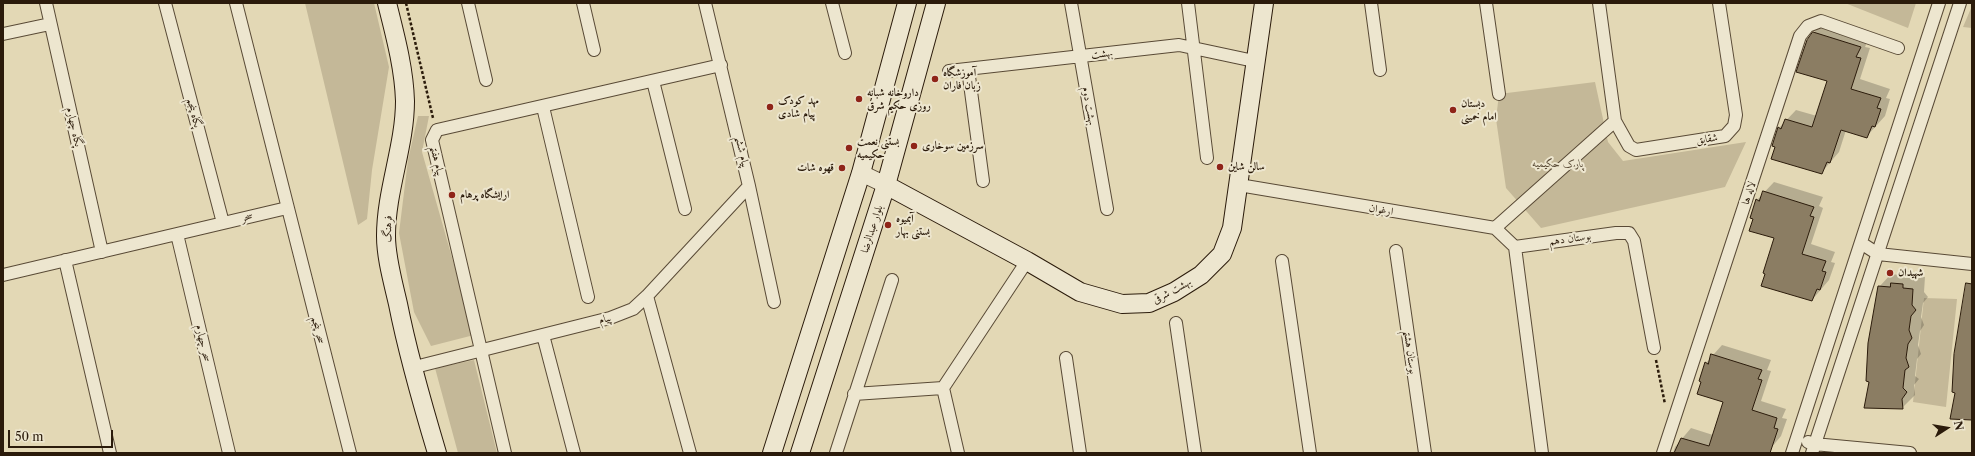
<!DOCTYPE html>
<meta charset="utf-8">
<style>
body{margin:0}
#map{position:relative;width:1975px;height:456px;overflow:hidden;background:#e3d8b5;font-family:"Libre Caslon Text",serif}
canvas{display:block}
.frame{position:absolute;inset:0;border:4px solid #2b1b0b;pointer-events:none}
.north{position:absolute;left:1927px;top:408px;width:40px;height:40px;-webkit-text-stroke:3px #ede6cf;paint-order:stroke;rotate:78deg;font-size:11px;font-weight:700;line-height:16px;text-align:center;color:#2b1b0b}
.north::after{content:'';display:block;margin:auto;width:14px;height:18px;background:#2b1b0b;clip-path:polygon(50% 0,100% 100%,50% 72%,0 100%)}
.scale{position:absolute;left:8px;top:430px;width:105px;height:18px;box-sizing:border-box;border:2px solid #2b1b0b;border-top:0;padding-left:5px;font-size:12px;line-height:14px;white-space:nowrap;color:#2b1b0b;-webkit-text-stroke:3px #ede6cf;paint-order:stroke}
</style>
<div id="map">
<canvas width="1975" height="456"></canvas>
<div class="frame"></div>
<div class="north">N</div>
<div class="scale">50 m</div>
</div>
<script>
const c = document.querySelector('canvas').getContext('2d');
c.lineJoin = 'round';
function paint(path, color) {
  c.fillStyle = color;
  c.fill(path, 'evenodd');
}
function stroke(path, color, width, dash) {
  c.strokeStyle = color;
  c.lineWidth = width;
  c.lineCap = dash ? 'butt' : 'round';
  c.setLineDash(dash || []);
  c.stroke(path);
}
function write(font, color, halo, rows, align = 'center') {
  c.font = font + ' "Libre Caslon Text",Amiri,serif';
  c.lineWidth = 4;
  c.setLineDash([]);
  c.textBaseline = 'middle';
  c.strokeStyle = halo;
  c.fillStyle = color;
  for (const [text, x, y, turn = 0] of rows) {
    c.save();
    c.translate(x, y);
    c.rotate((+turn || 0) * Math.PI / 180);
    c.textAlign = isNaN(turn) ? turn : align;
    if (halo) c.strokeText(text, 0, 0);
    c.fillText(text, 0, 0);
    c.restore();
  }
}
const green = new Path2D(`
 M 305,3 L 374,3 L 389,67 L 372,170 L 367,219 L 358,225 Z
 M 1845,3 L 1916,3 L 1908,28 Z
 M 1972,6 L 1972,28 L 1963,27 Z
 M 1595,82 L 1608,142 L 1623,161 L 1746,142 L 1725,187 L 1541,228 L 1506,188 L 1496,119 L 1499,94 Z
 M 418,116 L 429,116 L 422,152 L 474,335 L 431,346 L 414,312 L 399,233 L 408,160 Z
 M 1924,298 L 1957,299 L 1946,407 L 1913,402 Z
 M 474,360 L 497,453 L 458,453 L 435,368 Z`);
const shadow = new Path2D(`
 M 1823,23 L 1869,38 L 1865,47 L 1870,48 L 1860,79 L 1890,89 L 1886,98 L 1890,99 L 1885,116 L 1867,136 L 1846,130 L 1839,152 L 1821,173 L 1776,147 L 1779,128 L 1796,110 L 1817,116 L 1828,80 L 1813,33 Z
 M 1774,182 L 1823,197 L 1819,206 L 1823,208 L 1811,244 L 1835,252 L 1831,262 L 1835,263 L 1829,280 L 1812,300 L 1775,238 L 1752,218 L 1757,200 Z
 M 1905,271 L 1915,272 L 1915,276 L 1925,277 L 1924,292 L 1928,297 L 1923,303 L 1921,317 L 1924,325 L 1920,331 L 1918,345 L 1921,354 L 1917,359 L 1915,376 L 1919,379 L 1914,385 L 1915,395 L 1902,408 L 1870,381 L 1879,287 L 1891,274 L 1900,275 Z
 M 1722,345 L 1771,360 L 1767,370 L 1771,371 L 1761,401 L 1786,409 L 1782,418 L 1787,419 L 1781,436 L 1767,453 L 1673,453 L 1675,447 L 1691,428 L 1713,435 L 1725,401 L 1706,363 Z`);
const building = new Path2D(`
 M 1813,32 L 1861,47 L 1856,57 L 1861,58 L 1851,89 L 1881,98 L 1877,108 L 1881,109 L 1875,127 L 1872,126 L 1867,138 L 1841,130 L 1830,163 L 1827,162 L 1822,174 L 1771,159 L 1775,147 L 1772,146 L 1778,127 L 1781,129 L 1785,119 L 1812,127 L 1827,81 L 1796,72 L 1807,40 Z
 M 1763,191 L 1814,207 L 1810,216 L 1814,217 L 1802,254 L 1826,261 L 1822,271 L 1826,272 L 1820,290 L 1817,289 L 1812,301 L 1761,286 L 1765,274 L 1763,273 L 1774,238 L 1749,231 L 1753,219 L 1750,218 L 1756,199 L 1759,201 Z
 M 1891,283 L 1903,284 L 1903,288 L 1913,289 L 1912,305 L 1916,310 L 1911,316 L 1909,330 L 1912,338 L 1908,344 L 1906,358 L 1909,367 L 1905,370 L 1903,388 L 1907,392 L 1902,399 L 1903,409 L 1864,408 L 1869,382 L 1866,381 L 1868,343 L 1878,286 L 1890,287 Z
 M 1966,283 L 1972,284 L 1972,420 L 1950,419 L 1955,393 L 1952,392 L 1954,354 Z
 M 1711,354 L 1762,370 L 1758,379 L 1762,380 L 1752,410 L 1777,418 L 1774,428 L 1778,429 L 1770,453 L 1674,453 L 1681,438 L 1709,446 L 1723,402 L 1697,394 L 1701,382 L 1699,381 L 1705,362 L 1708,364 Z`);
const path = new Path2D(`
 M 406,3 L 433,118
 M 1656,360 L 1665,404`);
const minor = new Path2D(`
 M 46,3 L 102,252
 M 165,3 L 223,223
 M 236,3 L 350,453
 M 468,3 L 486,80
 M 583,3 L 594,50
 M 705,3 L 749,186 L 774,302
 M 832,3 L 845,53
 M 1071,3 L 1107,209
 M 1188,3 L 1207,158
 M 1371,3 L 1380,70
 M 1486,3 L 1499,94
 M 1599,3 L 1615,121 L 1629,146 L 1636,150 L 1725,136 L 1734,126 L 1736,115 L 1719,3
 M 3,34 L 50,24
 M 968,69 L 983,181
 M 949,71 L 1179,45 L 1254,61
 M 653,81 L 685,209
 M 543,107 L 588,297
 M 1239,185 L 1495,228 L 1515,247
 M 1495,228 L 1615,121
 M 177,234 L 229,453
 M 1861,243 L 1878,254 L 1972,264
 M 1515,247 L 1616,233 L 1629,233 L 1634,241 L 1654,348
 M 1515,247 L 1542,453
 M 1396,251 L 1425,453
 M 65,260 L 110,453
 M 1282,261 L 1310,453
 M 3,275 L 287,208
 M 647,296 L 690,453
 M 1176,323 L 1195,453
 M 543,335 L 574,453
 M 1066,358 L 1080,453
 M 411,368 L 610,318 L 633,309 L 647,296 L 749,186
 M 854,394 L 943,388
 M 1808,442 L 1814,444 L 1910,453
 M 505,453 L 432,140 L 437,130 L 721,65
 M 836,453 L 892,280
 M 958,453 L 943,388 L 1027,261
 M 1663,453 L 1800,36 L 1808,26 L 1821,21 L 1898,48
 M 1792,453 L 1939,3
 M 1812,453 L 1960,3`);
const tertiary = new Path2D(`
 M 861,173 L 886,185`);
const secondary = new Path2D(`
 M 387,3 C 395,35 404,68 405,101 C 405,146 386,190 386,236 C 386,258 393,282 398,304 C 408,355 422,403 437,453
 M 886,185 L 1027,261 L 1080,292 L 1122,304 L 1149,303 L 1174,292 L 1201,275 L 1222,254 L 1232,228 L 1264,3
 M 772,453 L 861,173 L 907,3
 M 800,453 L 886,185 L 936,3`);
const markers = [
 [935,79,4,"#8f2418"],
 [859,99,4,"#8f2418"],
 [770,107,4,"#8f2418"],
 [1453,110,4,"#8f2418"],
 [914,146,4,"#8f2418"],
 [849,148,4,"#8f2418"],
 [1220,167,4,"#8f2418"],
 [842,168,4,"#8f2418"],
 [452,195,4,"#8f2418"],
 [888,225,4,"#8f2418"],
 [1890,273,4,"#8f2418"]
];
const streetNames = [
 ["بهشت",1102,54,-7],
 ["بهشت دوم",1089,106,80],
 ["پگاه پنجم",194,113,75],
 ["پگاه چهارم",74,127,77],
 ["شقایق",1707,139,-9],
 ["پیام ششم",742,152,77],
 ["پیام هفتم",437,161,77],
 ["لاله ها",1749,193,-72],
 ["ارغوان",1381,210,10],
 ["سحر",247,217,-13],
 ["فرهنگ",388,229,-88],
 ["بلوار عبدالرضا",872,229,-72],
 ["بوستان دهم",1570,239,-8],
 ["بهشت شرقی",1172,291,-28],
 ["پیام",605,319,-16],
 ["سحر پنجم",318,330,76],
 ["سحر چهارم",203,343,77],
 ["بوستان هشتم",1410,352,82]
];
const poiNames = [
 ["آموزشگاه",943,73],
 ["زبان فاران",943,86],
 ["داروخانه شبانه",867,93],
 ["روزی حکیم شرق",867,106],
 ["مهد کودک",778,101],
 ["پیام شادی",778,114],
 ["دبستان",1461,104],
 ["امام خمینی",1461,117],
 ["بستنی نعمت",857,142],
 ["حکیمیه",857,155],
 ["سرزمین سوخاری",922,146],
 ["سالن شاین",1228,167],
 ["قهوه شات",834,168,"right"],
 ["ارایشگاه پرهام",460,195],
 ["آبمیوه",896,219],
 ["بستنی بهار",896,232],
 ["شهیدان",1898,273]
];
const parkNames = [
 ["پارک حکیمیه",1558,164]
];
paint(green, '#c4b898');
paint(shadow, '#0003');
paint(building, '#8b7d63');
stroke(building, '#2b1b0b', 1);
stroke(minor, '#594a36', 14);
stroke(tertiary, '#594a36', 18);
stroke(secondary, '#2b1b0b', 20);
stroke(path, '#2b1b0b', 2.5, [3, 2]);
stroke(minor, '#ede6cf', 12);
stroke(tertiary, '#ede6cf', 16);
stroke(secondary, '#ede6cf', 18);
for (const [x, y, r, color] of markers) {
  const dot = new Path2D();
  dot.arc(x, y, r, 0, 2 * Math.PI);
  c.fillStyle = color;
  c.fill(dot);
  stroke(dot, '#ede6cf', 1.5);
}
write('11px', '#2b1b0b', '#ede6cf', streetNames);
write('bold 11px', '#2b1b0b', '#ede6cf', poiNames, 'left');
write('italic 11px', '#594a35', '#ede6cf', parkNames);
</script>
